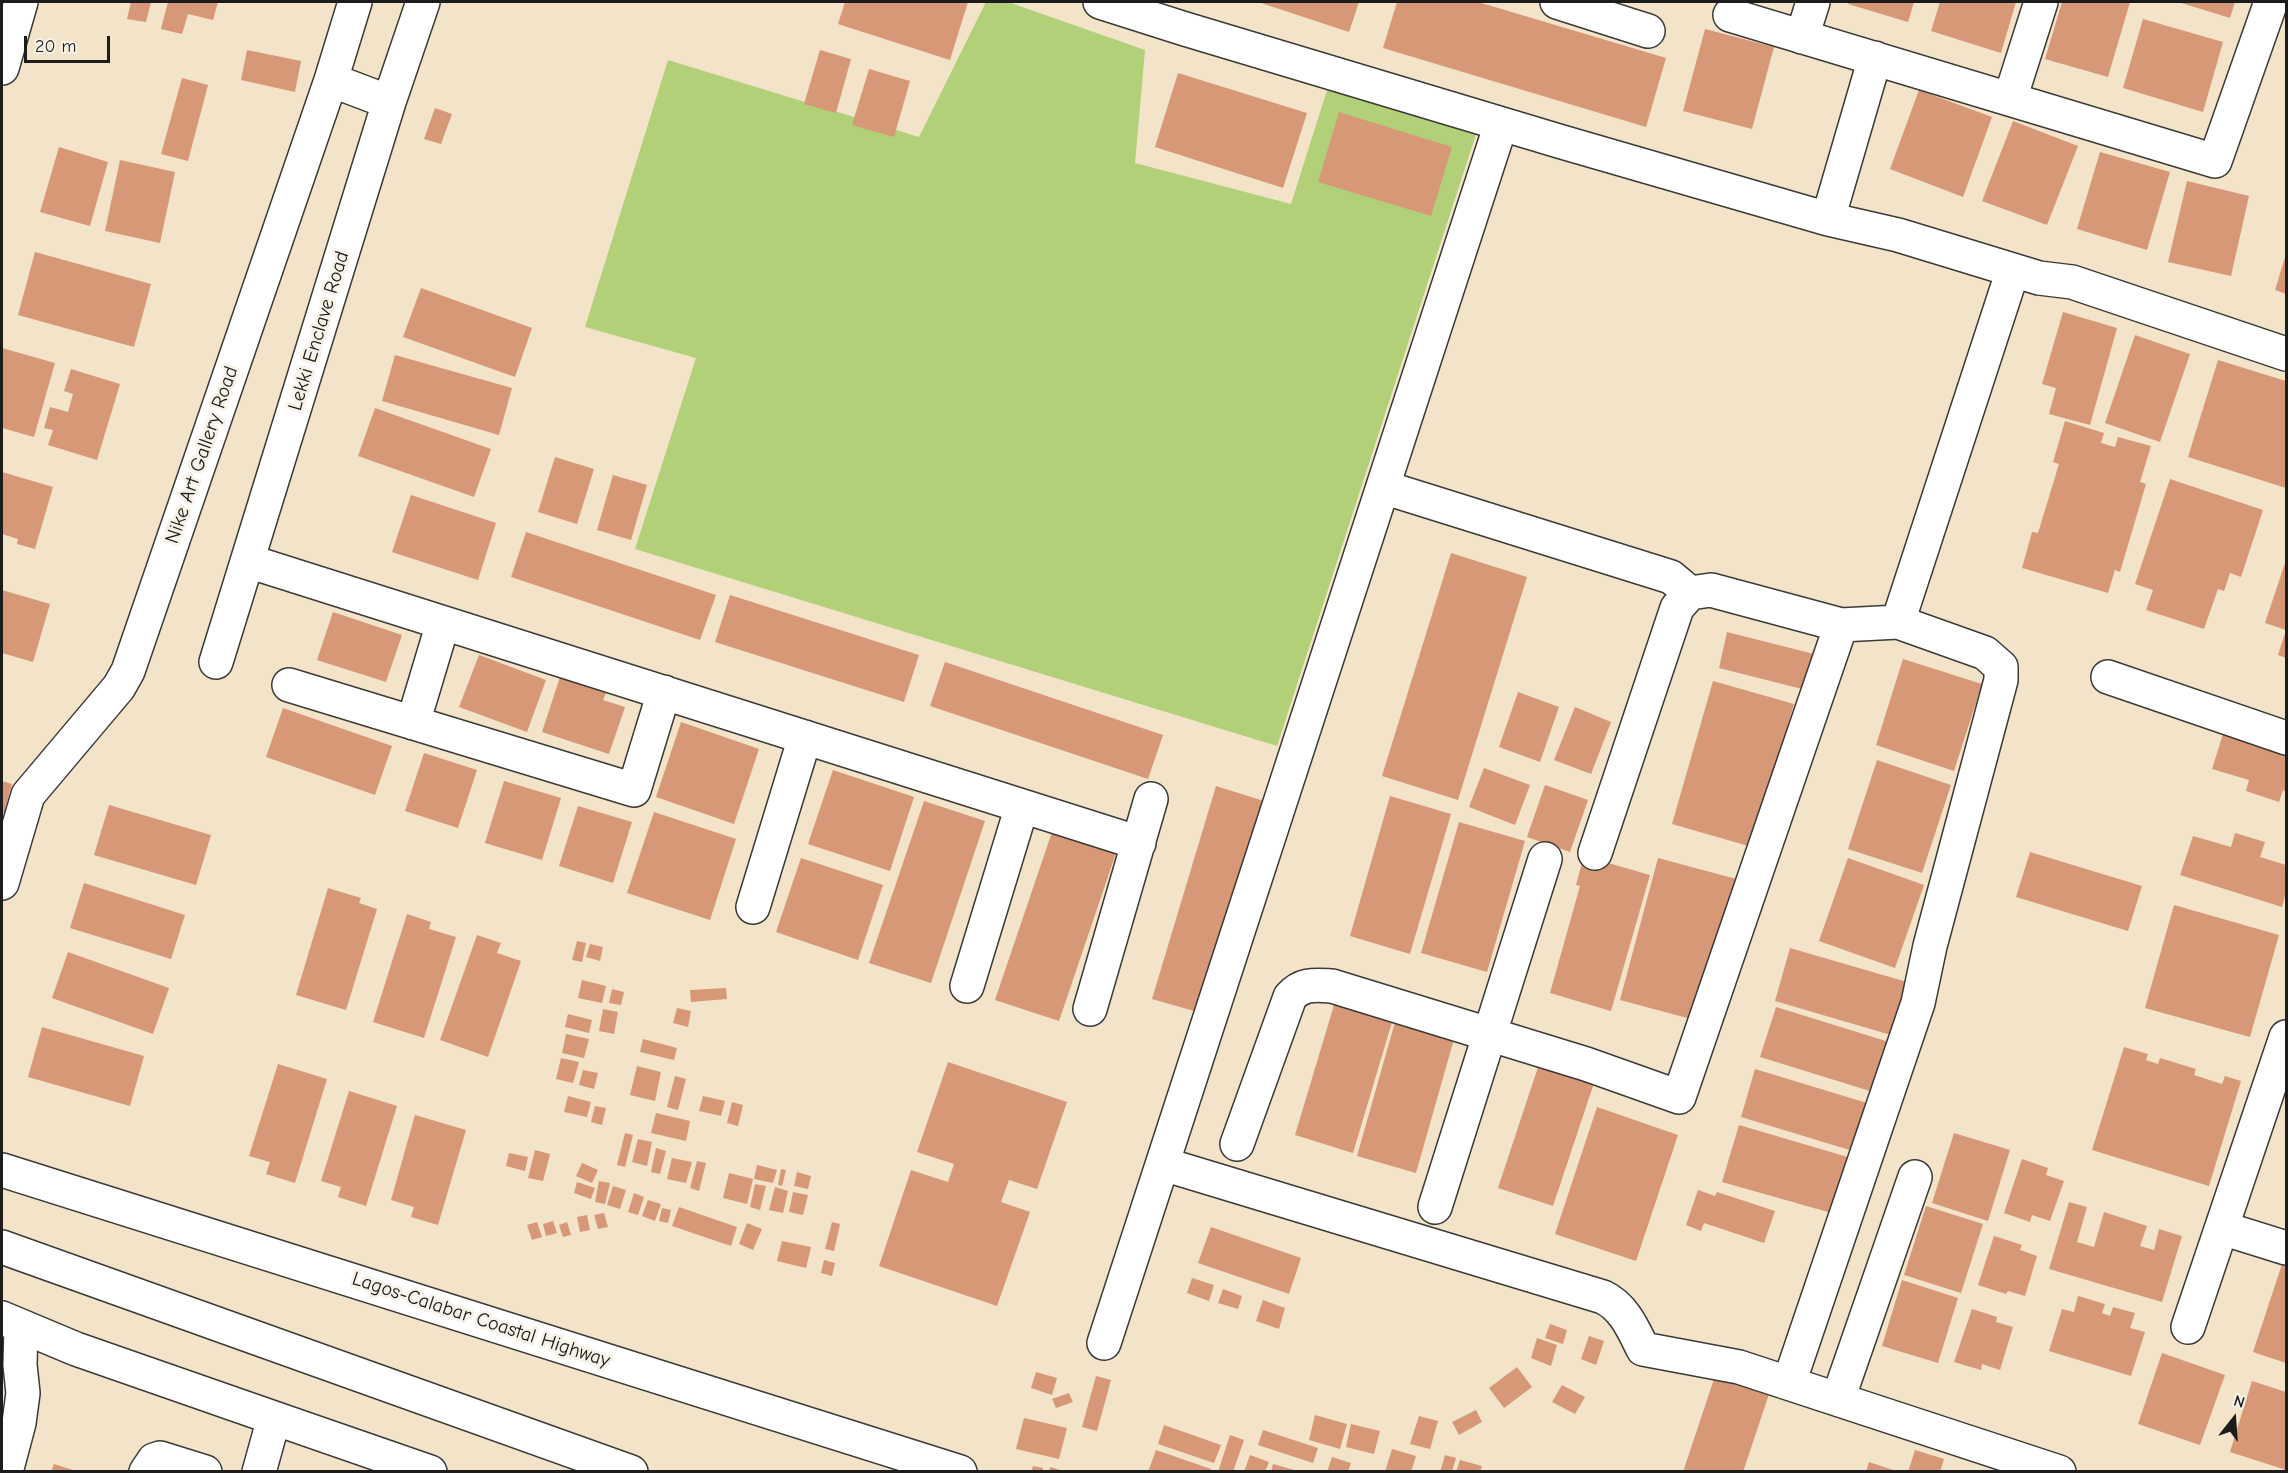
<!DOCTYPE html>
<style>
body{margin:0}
#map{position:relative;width:2288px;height:1473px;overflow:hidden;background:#f2e3c9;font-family:"Comic Neue",sans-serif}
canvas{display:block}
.frame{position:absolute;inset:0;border:3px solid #1c1c1c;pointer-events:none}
.north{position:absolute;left:2204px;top:1389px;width:60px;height:60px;-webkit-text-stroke:4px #f7f3e8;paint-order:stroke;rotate:17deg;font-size:16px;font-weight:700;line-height:24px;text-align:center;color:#1c1c1c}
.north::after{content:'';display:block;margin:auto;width:21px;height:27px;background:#1c1c1c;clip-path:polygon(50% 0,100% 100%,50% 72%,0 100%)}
.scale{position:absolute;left:24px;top:36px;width:86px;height:27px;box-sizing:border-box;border:3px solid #1c1c1c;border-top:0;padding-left:8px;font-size:18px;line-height:21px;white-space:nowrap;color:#1c1c1c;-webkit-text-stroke:4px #f7f3e8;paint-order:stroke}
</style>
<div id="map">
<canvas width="2288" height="1473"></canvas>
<div class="frame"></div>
<div class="north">N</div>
<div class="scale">20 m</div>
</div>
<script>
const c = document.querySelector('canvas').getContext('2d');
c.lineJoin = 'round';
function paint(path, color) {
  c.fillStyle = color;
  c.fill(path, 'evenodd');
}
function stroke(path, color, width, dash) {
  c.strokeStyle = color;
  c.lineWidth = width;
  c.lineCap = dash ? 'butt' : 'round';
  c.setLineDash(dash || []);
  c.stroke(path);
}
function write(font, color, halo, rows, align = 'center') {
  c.font = font + ' "Comic Neue",sans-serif';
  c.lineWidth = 6;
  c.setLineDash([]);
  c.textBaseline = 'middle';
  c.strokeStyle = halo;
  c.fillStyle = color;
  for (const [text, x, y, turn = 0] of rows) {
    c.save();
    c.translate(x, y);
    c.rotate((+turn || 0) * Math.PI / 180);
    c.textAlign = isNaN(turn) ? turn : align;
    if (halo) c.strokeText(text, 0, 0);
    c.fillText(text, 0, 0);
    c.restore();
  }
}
const green = new Path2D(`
 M 986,2 L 1008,2 L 1145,50 L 1135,163 L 1291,204 L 1329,84 L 1481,119 L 1277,746 L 635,549 L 696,358 L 585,327 L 668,60 L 919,137 Z`);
const building = new Path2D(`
 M 131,2 L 151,2 L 146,22 L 127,19 Z
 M 168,2 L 218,2 L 213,20 L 188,14 L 182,34 L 161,29 Z
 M 845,2 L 968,2 L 950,60 L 838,24 Z
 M 1258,2 L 1359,2 L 1349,32 Z
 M 1397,2 L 1478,2 L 1666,58 L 1646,127 L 1383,48 Z
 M 1849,2 L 1914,2 L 1908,22 L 1848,4 Z
 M 1940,2 L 2016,2 L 2001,53 L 1931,31 Z
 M 2062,2 L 2130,2 L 2108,77 L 2045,59 Z
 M 2178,2 L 2235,2 L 2230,18 Z
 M 2143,19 L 2223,42 L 2203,112 L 2123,88 Z
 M 1705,29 L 1774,47 L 1752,129 L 1683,111 Z
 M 247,50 L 301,61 L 295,92 L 241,80 Z
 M 820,50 L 851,59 L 836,113 L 804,104 Z
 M 869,69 L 910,81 L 894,137 L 852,125 Z
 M 1178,73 L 1307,113 L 1283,188 L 1155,147 Z
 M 182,78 L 208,85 L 188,161 L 161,154 Z
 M 1919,90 L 1992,117 L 1963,197 L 1890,169 Z
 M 435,108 L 452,114 L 441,144 L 424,139 Z
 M 1339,112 L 1452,147 L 1431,216 L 1318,182 Z
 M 2013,121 L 2078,146 L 2047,225 L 1982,201 Z
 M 59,147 L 108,162 L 90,226 L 40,212 Z
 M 2100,152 L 2170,172 L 2147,250 L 2077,229 Z
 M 120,160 L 175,172 L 160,243 L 105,231 Z
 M 2187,181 L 2249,196 L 2231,276 L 2168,262 Z
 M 35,252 L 151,284 L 134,347 L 18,315 Z
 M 2286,254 L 2286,294 L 2275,290 Z
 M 421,288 L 532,328 L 515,377 L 403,337 Z
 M 2063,312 L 2117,328 L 2090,425 L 2049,414 L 2056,388 L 2042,384 Z
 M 2135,335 L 2190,354 L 2160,442 L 2105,423 Z
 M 2,348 L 55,363 L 34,437 L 2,428 Z
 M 395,355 L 512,388 L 499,435 L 382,401 Z
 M 2218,360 L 2286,381 L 2286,488 L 2188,457 Z
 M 71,369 L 120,384 L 97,460 L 48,445 L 53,430 L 44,428 L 50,407 L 68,412 L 73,394 L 64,391 Z
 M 375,408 L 491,449 L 474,497 L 358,456 Z
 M 2065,421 L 2104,433 L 2101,443 L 2115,447 L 2118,437 L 2151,446 L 2140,482 L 2146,484 L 2120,572 L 2115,570 L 2108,593 L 2022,568 L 2032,532 L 2038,533 L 2059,464 L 2053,462 Z
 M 555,457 L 594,469 L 577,524 L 538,512 Z
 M 2,472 L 53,487 L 35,549 L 17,544 L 18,539 L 2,534 Z
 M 613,475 L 647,485 L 631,540 L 597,530 Z
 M 2170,479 L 2263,510 L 2241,577 L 2230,573 L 2224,591 L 2218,589 L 2204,629 L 2146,610 L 2153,590 L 2135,584 Z
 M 411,495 L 496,523 L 478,580 L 392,552 Z
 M 526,532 L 716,595 L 700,640 L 511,577 Z
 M 1451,553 L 1527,577 L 1458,800 L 1382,776 Z
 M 2286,560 L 2286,658 L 2278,655 L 2286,630 L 2265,623 Z
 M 2,590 L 50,604 L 33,662 L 2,653 Z
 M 730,595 L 919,655 L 904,702 L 715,642 Z
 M 333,612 L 402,635 L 386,682 L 317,660 Z
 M 1727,632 L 1814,654 L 1806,690 L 1719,668 Z
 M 479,655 L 546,680 L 527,732 L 459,707 Z
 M 1903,659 L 1982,684 L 1954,771 L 1876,745 Z
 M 945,662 L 1163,735 L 1148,779 L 930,706 Z
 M 560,677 L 606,693 L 603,700 L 625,707 L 609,754 L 542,732 Z
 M 1713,681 L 1794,704 L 1752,847 L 1672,824 Z
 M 1518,692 L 1559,707 L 1540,762 L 1499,747 Z
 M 1575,707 L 1611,722 L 1591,774 L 1554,760 Z
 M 283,708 L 392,746 L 375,795 L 266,757 Z
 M 681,722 L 759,749 L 734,824 L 656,797 Z
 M 2223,734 L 2286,754 L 2286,792 L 2283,790 L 2279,802 L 2246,791 L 2249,780 L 2212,769 Z
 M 424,753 L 477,770 L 458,828 L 405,811 Z
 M 1877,760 L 1951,785 L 1922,873 L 1848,849 Z
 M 1484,768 L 1530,785 L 1515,825 L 1469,807 Z
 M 833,770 L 914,797 L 890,871 L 808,844 Z
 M 2,781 L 12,784 L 4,813 L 2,812 Z
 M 504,781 L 561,798 L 542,860 L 485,843 Z
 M 1545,785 L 1588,800 L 1570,852 L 1527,837 Z
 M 1216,786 L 1264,801 L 1201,1013 L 1152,999 Z
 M 1390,796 L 1451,814 L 1410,954 L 1350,936 Z
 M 924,801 L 985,821 L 931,983 L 869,963 Z
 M 109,805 L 211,835 L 196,885 L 94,855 Z
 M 578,806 L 632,822 L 613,883 L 559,866 Z
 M 654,812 L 736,839 L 710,920 L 627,893 Z
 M 1459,822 L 1525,841 L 1487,972 L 1421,953 Z
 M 1052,832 L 1116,853 L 1059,1021 L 995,1000 Z
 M 2235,833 L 2265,842 L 2260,857 L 2286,865 L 2286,892 L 2282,907 L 2180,875 L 2193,836 L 2231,847 Z
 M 2030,852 L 2142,886 L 2128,931 L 2016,897 Z
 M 1584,856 L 1650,875 L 1611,1011 L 1550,993 L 1580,886 L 1576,885 Z
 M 801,858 L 883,885 L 858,960 L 776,932 Z
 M 1658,858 L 1740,880 L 1702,1022 L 1620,1000 Z
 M 1848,858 L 1924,885 L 1895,968 L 1819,941 Z
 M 84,883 L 185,915 L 171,959 L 70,928 Z
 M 328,888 L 361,898 L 359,903 L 377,909 L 346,1010 L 296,995 Z
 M 2174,905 L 2279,935 L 2250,1037 L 2145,1008 Z
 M 407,914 L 431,922 L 429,929 L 456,937 L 424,1038 L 373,1022 Z
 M 477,935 L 501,943 L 497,953 L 521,961 L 488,1057 L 440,1040 Z
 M 577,941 L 586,943 L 582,962 L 572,960 Z
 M 590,944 L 603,947 L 600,961 L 586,957 Z
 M 1790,948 L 1907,982 L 1891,1035 L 1775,1001 Z
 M 68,952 L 169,988 L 153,1034 L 52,998 Z
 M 582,980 L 606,986 L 602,1003 L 578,998 Z
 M 726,988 L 727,999 L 691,1002 L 690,990 Z
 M 612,989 L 624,992 L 621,1005 L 609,1003 Z
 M 1337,995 L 1395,1012 L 1353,1153 L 1295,1135 Z
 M 1776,1007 L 1889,1042 L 1873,1092 L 1760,1057 Z
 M 677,1008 L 691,1011 L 688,1027 L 673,1023 Z
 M 603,1009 L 618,1012 L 614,1034 L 599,1031 Z
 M 568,1014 L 592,1020 L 589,1033 L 565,1027 Z
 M 1397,1015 L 1456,1032 L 1416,1173 L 1357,1156 Z
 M 42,1027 L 144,1056 L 130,1106 L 28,1077 Z
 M 566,1034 L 589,1039 L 584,1058 L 562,1053 Z
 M 643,1039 L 677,1048 L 674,1060 L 640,1052 Z
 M 2124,1047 L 2148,1054 L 2146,1060 L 2158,1064 L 2160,1058 L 2196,1069 L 2194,1075 L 2222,1084 L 2225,1076 L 2241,1081 L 2209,1186 L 2092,1150 Z
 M 561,1058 L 579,1062 L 573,1083 L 556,1079 Z
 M 1540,1061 L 1595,1080 L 1553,1206 L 1498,1188 Z
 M 948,1062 L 1067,1102 L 1037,1189 L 1009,1180 L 1001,1202 L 1030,1212 L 997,1306 L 879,1266 L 911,1170 L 948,1182 L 954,1164 L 917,1152 Z
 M 278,1064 L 327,1079 L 295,1183 L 266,1174 L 270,1162 L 249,1156 Z
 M 637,1066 L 661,1072 L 655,1101 L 630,1095 Z
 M 1755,1069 L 1867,1103 L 1853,1151 L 1741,1117 Z
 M 583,1070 L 598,1073 L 594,1089 L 579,1085 Z
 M 675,1076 L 686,1079 L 678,1110 L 667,1107 Z
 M 349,1091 L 397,1106 L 366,1206 L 338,1197 L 341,1187 L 321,1181 Z
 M 568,1096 L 591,1102 L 587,1117 L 564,1112 Z
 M 703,1096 L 725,1101 L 721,1116 L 699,1111 Z
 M 732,1102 L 743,1105 L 738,1126 L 727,1123 Z
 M 595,1106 L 606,1108 L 602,1125 L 591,1122 Z
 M 1597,1107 L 1678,1135 L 1636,1261 L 1555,1234 Z
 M 656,1113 L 690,1121 L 686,1141 L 651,1133 Z
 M 415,1115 L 466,1130 L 438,1225 L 411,1217 L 414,1207 L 391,1200 Z
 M 1739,1125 L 1851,1158 L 1835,1214 L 1722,1182 Z
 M 625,1133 L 633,1135 L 625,1167 L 617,1165 Z
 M 1954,1133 L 2010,1150 L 1988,1221 L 1932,1203 Z
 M 638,1139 L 652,1142 L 647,1166 L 632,1162 Z
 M 656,1148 L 666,1151 L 660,1174 L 651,1172 Z
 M 535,1150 L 550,1154 L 543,1181 L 528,1178 Z
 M 509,1153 L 528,1157 L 525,1171 L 506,1166 Z
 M 672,1158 L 692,1162 L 686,1183 L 667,1179 Z
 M 2022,1159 L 2048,1168 L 2046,1175 L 2064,1181 L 2050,1221 L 2032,1215 L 2030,1222 L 2004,1213 Z
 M 697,1161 L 706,1163 L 699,1191 L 690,1188 Z
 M 582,1163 L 598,1170 L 592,1183 L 576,1176 Z
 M 757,1165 L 777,1170 L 773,1183 L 754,1179 Z
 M 781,1169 L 786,1170 L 782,1186 L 778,1185 Z
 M 797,1172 L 811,1176 L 808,1189 L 794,1186 Z
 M 729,1173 L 753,1179 L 747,1204 L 723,1198 Z
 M 599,1181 L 610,1183 L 605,1204 L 595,1202 Z
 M 577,1182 L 595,1188 L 591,1199 L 574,1193 Z
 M 755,1184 L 766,1186 L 760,1210 L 750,1207 Z
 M 613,1186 L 626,1190 L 620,1209 L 607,1205 Z
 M 775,1187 L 788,1191 L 783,1213 L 769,1210 Z
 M 1698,1190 L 1715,1196 L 1717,1192 L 1775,1211 L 1764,1243 L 1704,1223 L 1701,1231 L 1686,1225 Z
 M 793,1192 L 808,1195 L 803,1215 L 789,1212 Z
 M 634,1193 L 644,1197 L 638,1215 L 628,1212 Z
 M 648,1200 L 661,1204 L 655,1221 L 642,1216 Z
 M 2069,1202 L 2087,1207 L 2077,1242 L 2094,1247 L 2104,1212 L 2147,1226 L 2140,1246 L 2154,1250 L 2159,1229 L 2182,1236 L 2162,1302 L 2049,1269 Z
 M 1926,1206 L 1983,1224 L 1961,1293 L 1904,1275 Z
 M 679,1207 L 737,1227 L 731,1246 L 672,1226 Z
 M 662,1208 L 671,1210 L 668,1223 L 659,1221 Z
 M 604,1213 L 608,1227 L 598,1229 L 594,1215 Z
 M 587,1215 L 590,1230 L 580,1232 L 577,1217 Z
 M 553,1221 L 557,1233 L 546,1236 L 543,1224 Z
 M 537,1222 L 542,1237 L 532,1240 L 527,1225 Z
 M 567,1222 L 571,1235 L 563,1237 L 559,1225 Z
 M 832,1222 L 840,1224 L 834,1251 L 825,1249 Z
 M 747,1223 L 762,1229 L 753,1250 L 739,1244 Z
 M 1211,1227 L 1301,1258 L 1289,1294 L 1198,1263 Z
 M 1994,1236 L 2022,1245 L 2020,1250 L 2037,1256 L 2025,1296 L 2008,1291 L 2006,1294 L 1978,1285 Z
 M 782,1241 L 811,1247 L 806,1268 L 777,1261 Z
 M 824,1260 L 835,1263 L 832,1276 L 821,1273 Z
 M 2283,1261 L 2286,1262 L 2286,1363 L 2253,1352 Z
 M 1192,1278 L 1214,1285 L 1209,1301 L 1187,1293 Z
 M 1902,1280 L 1958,1298 L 1938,1363 L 1882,1346 Z
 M 1223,1289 L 1242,1296 L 1238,1309 L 1218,1303 Z
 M 2078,1296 L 2105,1304 L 2102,1313 L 2110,1316 L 2113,1307 L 2135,1313 L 2130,1328 L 2145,1332 L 2131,1376 L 2049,1351 L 2062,1309 L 2074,1312 Z
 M 1263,1300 L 1285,1308 L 1279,1329 L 1256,1321 Z
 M 1972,1309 L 1997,1317 L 1996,1322 L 2013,1327 L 2000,1370 L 1982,1364 L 1981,1370 L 1954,1362 Z
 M 1550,1324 L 1567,1330 L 1563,1344 L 1545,1338 Z
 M 1589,1336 L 1604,1341 L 1596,1365 L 1581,1359 Z
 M 1537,1338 L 1557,1345 L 1551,1366 L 1531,1358 Z
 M 2162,1353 L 2225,1375 L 2200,1445 L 2138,1424 Z
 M 1517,1367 L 1532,1387 L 1504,1408 L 1489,1388 Z
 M 1036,1372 L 1057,1378 L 1052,1395 L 1031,1388 Z
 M 1096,1376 L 1111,1380 L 1097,1431 L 1082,1427 Z
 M 1715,1376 L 1769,1394 L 1743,1472 L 1683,1472 Z
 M 2252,1381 L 2286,1392 L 2286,1470 L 2230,1452 Z
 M 1562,1385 L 1585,1397 L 1575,1414 L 1552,1402 Z
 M 1069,1393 L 1073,1402 L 1056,1408 L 1052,1399 Z
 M 1476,1410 L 1482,1422 L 1459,1435 L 1452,1422 Z
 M 1315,1415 L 1347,1424 L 1340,1449 L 1309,1440 Z
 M 1419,1416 L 1438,1421 L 1430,1449 L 1410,1444 Z
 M 1024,1418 L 1067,1428 L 1059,1459 L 1016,1449 Z
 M 1351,1424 L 1380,1431 L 1374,1454 L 1346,1447 Z
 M 1164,1425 L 1221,1445 L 1214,1463 L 1158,1444 Z
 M 1263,1430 L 1318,1448 L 1313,1463 L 1258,1445 Z
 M 1230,1435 L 1244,1440 L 1233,1472 L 1218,1472 Z
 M 1392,1449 L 1416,1456 L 1411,1472 L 1385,1472 Z
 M 1156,1450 L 1211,1469 L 1210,1472 L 1148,1472 Z
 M 1915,1450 L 1944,1459 L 1940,1472 L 1908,1472 Z
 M 1250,1455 L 1269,1462 L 1265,1472 L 1244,1472 Z
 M 1445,1455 L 1456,1458 L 1452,1472 L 1440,1472 Z
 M 1332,1457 L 1351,1463 L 1348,1472 L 1327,1472 Z
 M 1460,1460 L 1482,1466 L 1480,1472 L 1456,1472 Z
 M 1869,1462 L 1896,1471 L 1896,1472 L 1866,1472 Z
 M 54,1464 L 76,1471 L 76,1472 L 51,1472 Z
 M 1273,1464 L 1298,1471 L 1298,1472 L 1271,1472 Z
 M 1033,1466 L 1043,1468 L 1043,1472 L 1031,1472 Z
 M 1050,1467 L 1064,1471 L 1064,1472 L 1049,1472 Z`);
const minor = new Path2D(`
 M 1100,2 L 1185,29 L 1562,142 L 1828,219 L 1898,235 L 2039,278 L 2072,282 L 2286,354
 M 1557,2 L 1648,31
 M 1730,15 L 2215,161 L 2271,2
 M 1802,37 L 1813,2
 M 2,68 L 21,2
 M 331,80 L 389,102
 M 2010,99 L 2041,2
 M 1828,219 L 1875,58
 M 1383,487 L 1671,577 L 1690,593
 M 248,561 L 1139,843
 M 216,662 L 389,102 L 423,2
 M 2108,677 L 2286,738
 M 289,685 L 634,790 L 664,692
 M 413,723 L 443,623
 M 1595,853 L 1677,608 L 1690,593 L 1711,590 L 1841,625
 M 2,883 L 28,795 L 119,687 L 128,671 L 331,80 L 355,2
 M 753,907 L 805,737
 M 967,986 L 1022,806
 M 1090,1009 L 1151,799
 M 1237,1144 L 1290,997 C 1302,983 1315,985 1332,986 L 1586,1064 L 1679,1097 L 1841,625 L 1898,622 L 2013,270
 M 1163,1164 L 1603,1297 C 1624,1307 1633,1329 1643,1349 L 1739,1367 L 2059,1472
 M 1435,1207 L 1545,859
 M 2222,1228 L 2286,1248
 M 2,1318 L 76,1349 L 274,1418 L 259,1472
 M 2188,1327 L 2286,1037
 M 1104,1343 L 1501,124
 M 1789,1383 L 1918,1003 L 1930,946 L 2001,680 L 2001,667 L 1985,653 L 1898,622
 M 1838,1399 L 1915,1177
 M 274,1418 L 430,1472
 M 6,1472 L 19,1423 L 23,1393 L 20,1365 L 21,1326
 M 146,1472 L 154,1460 L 160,1458 L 205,1472`);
const highway = new Path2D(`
 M 2,1170 L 960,1472
 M 2,1247 L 631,1472`);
const streetNames = [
 ["Lekki Enclave Road",319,331,-73],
 ["Nike Art Gallery Road",202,455,-71],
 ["Lagos-Calabar Coastal Highway",481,1320,18]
];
paint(green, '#b1d077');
paint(building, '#d69876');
stroke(minor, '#3c3a36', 36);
stroke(highway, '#3c3a36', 36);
stroke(minor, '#fff', 33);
stroke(highway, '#fff', 33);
write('20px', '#1c1c1c', '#f7f3e8', streetNames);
</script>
